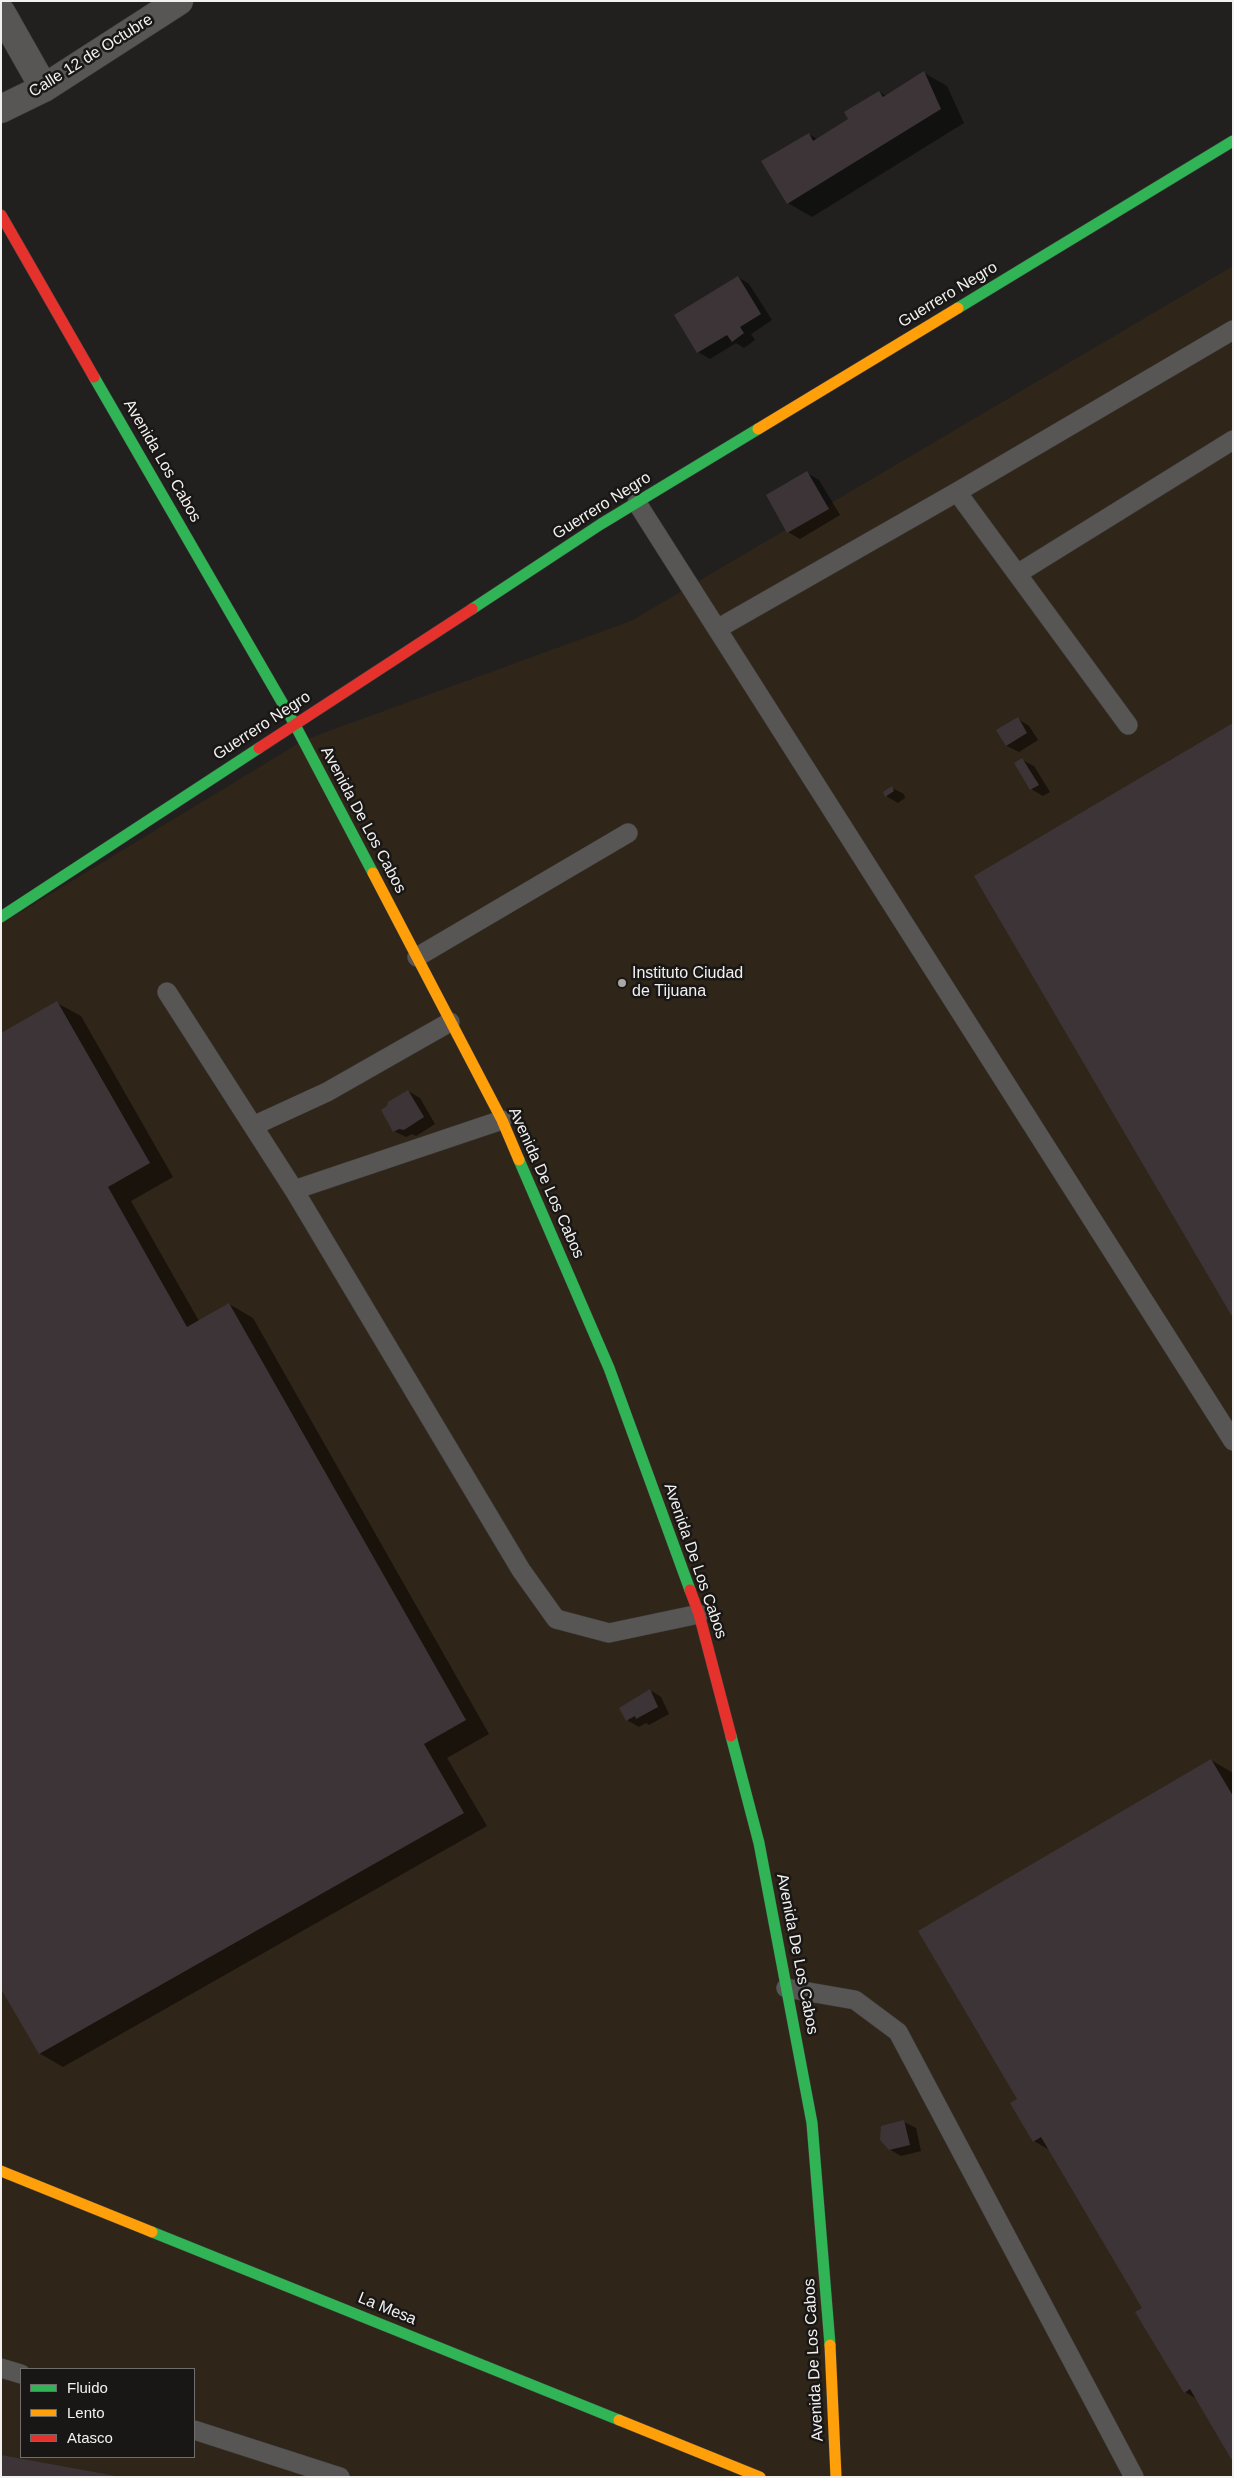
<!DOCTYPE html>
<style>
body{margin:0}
#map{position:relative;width:1234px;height:2478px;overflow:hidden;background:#21201f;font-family:Arial,sans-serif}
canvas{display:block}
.frame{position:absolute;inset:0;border:2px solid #f2f1f0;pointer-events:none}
.legend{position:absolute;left:20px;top:2368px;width:175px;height:90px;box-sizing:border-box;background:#191715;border:1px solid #706e6d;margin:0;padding:6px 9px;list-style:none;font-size:15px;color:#f2f1f0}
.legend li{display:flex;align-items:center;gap:10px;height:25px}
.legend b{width:25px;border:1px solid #706e6d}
</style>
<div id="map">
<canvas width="1234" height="2478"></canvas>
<div class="frame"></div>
<ul class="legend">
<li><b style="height:6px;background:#30b455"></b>Fluido</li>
<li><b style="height:6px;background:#ff9f0a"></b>Lento</li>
<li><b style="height:6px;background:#e5322d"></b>Atasco</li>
</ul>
</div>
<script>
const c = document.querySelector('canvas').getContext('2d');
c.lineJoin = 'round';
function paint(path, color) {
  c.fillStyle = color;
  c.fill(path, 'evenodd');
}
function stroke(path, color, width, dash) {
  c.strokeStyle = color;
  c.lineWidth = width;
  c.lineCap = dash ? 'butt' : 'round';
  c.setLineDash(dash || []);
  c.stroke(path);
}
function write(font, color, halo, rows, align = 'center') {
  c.font = font + ' Arial,sans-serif';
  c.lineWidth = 5;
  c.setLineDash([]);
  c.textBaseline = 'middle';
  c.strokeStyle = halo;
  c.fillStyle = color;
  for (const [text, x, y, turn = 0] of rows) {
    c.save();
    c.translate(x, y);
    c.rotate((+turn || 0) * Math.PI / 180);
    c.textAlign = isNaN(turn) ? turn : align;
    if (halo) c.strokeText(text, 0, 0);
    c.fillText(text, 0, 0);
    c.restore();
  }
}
const industrial = new Path2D(`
 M 1233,266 L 1233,2477 L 1,2477 L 1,924 L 304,740 L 631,621 ZM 21,2369 L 194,2369 L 194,2457 L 21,2457 Z`);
const shadow = new Path2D(`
 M 924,73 L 947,86 L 964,123 L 812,217 L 788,203 L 809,134 L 817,139 L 850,120 L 879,92 L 886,96 Z
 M 738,277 L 749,284 L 772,320 L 751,334 L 755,340 L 744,348 L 736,343 L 710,359 L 698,352 Z
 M 807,473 L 819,480 L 840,515 L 800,539 L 788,532 Z
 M 1018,719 L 1029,726 L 1038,740 L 1019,752 L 1007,746 L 998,730 Z
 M 1022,760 L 1034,766 L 1050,792 L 1043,796 L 1031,789 Z
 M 892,788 L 904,794 L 905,798 L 898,803 L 886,796 L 885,793 Z
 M 57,1003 L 81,1016 L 173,1177 L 131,1201 L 199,1321 L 229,1304 L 253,1318 L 489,1734 L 447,1758 L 487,1826 L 63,2067 L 39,2053 Z
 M 408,1091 L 420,1098 L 435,1124 L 416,1136 L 412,1134 L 406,1137 L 394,1131 Z
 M 650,1690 L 661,1697 L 669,1714 L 649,1725 L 646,1723 L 639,1727 L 627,1720 Z
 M 1211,1760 L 1233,1773 L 1233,2460 L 1197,2399 L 1185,2392 L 1144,2309 L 1051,2151 L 1034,2141 L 1012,2103 L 1019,2099 Z
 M 904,2122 L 916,2128 L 921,2151 L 901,2156 L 889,2149 Z`);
const building = new Path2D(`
 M 924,71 L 941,109 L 787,204 L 761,161 L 809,133 L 813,141 L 848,119 L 844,112 L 879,91 L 883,97 Z
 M 738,276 L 761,314 L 740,327 L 744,333 L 732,342 L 727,335 L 697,353 L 674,315 Z
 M 807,471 L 829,509 L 787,533 L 766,495 Z
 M 1018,717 L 1027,733 L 1006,746 L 996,730 Z
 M 1233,723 L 1233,1318 L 974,876 Z
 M 1022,758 L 1039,785 L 1030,790 L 1014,763 Z
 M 892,786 L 894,791 L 885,797 L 883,792 Z
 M 57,1001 L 150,1163 L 108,1187 L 187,1327 L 229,1303 L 466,1720 L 424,1744 L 464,1813 L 39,2054 L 1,1989 L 1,1033 Z
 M 408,1090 L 424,1117 L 404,1130 L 399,1129 L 393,1132 L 381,1110 L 387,1106 L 388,1102 Z
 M 650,1689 L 658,1707 L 636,1719 L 635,1716 L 626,1721 L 619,1708 Z
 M 1211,1759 L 1233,1796 L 1233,2462 L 1190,2389 L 1184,2393 L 1135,2312 L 1142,2308 L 1041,2137 L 1033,2142 L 1010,2103 L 1017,2099 L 918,1931 Z
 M 904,2120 L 910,2145 L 889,2150 L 880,2140 L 881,2126 Z
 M 1,2455 L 116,2476 L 115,2477 L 1,2477 Z`);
const lane = new Path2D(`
 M 957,492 L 1128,725
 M 637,503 L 1233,1441
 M 1017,574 L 1233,440
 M 717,629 L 957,492 L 1233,330
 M 417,957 L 628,833
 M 167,992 L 294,1190 L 521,1570 L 556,1619 L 609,1633 L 699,1614
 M 253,1126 L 327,1092 L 450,1022
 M 294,1190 L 502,1120
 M 786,1988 L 855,2000 L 898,2032 L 1134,2477
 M 1,2368 L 21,2374
 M 194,2430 L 340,2477`);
const street = new Path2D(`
 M 1,12 L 44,88
 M 1,109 L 44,88 L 179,1`);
const fast = new Path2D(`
 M 958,308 L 1233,141
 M 94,377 L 294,723 L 373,873
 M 472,609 L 601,524 L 758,429
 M 1,917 L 259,748
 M 519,1160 L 609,1368 L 690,1590
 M 731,1736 L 759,1843 L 812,2123 L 830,2345
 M 152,2232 L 619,2420`);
const slow = new Path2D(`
 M 758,429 L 958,308
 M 373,873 L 502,1120 L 519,1160
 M 1,2171 L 152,2232
 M 830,2345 L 836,2477
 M 619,2420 L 760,2477`);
const jam = new Path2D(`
 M 1,215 L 94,377
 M 259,748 L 472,609
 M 690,1590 L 699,1614 L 731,1736`);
const markers = [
 [622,983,5,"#a9a8a7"]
];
const streetNames = [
 ["Calle 12 de Octubre",91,56,-32],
 ["Guerrero Negro",948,295,-31],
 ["Avenida Los Cabos",162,461,60],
 ["Guerrero Negro",602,506,-32],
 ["Guerrero Negro",262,726,-33],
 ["Avenida De Los Cabos",363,820,62],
 ["Avenida De Los Cabos",546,1183,66],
 ["Avenida De Los Cabos",695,1561,71],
 ["Avenida De Los Cabos",797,1954,79],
 ["La Mesa",387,2309,22],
 ["Avenida De Los Cabos",814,2360,-93]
];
const poiNames = [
 ["Instituto Ciudad",632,974],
 ["de Tijuana",632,992]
];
paint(industrial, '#2f2518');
paint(shadow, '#0007');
paint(building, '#3d3438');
stroke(lane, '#3d3c3b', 20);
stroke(street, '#3d3c3b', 29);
stroke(fast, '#3d3c3b', 12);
stroke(slow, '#3d3c3b', 12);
stroke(jam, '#3d3c3b', 12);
stroke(lane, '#575655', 19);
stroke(street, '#575655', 28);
stroke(fast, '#30b455', 11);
stroke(slow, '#ff9f0a', 11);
stroke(jam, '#e5322d', 11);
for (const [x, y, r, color] of markers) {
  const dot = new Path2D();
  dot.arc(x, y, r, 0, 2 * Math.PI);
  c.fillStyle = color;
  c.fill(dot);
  stroke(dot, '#191715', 2);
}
write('16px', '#f2f1f0', '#191715', streetNames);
write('16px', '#f2f1f0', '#191715', poiNames, 'left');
</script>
